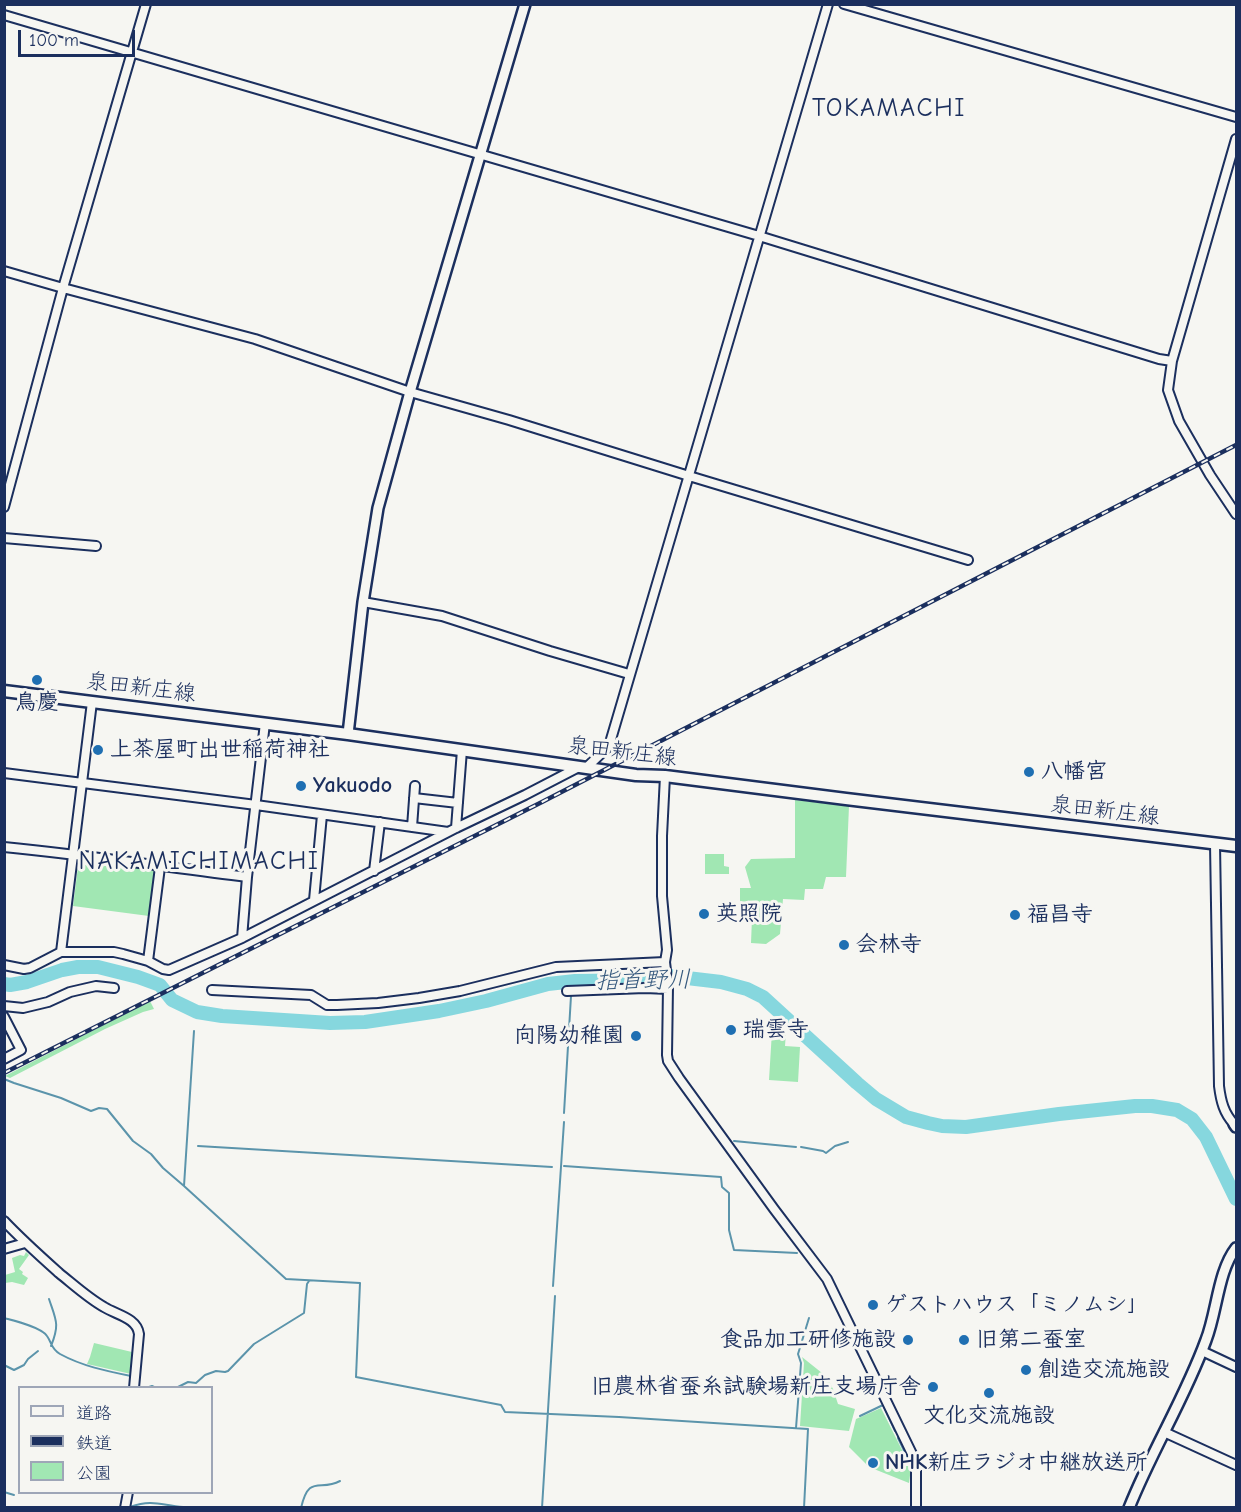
<!DOCTYPE html>
<meta charset="utf-8">
<style>
body{margin:0}
#map{position:relative;width:1241px;height:1512px;overflow:hidden;background:#f6f6f2;font-family:"Comic Neue","Klee One",sans-serif}
canvas{display:block}
.frame{position:absolute;inset:0;border:6px solid #1b2f5e;pointer-events:none}
.legend{position:absolute;left:18px;top:1386px;width:195px;height:108px;box-sizing:border-box;background:#f6f6f2;border:2px solid #9ea6b7;margin:0;padding:8px 10px;list-style:none;font-size:18px;color:#1b2f5e}
.legend li{display:flex;align-items:center;gap:12px;height:30px}
.legend b{width:30px;border:2px solid #9ea6b7}
.scale{position:absolute;left:18px;top:30px;width:117px;height:27px;box-sizing:border-box;border:3px solid #1b2f5e;border-top:0;padding-left:8px;font-size:18px;line-height:21px;white-space:nowrap;color:#1b2f5e;-webkit-text-stroke:4px #f6f6f2;paint-order:stroke}
</style>
<div id="map">
<canvas width="1241" height="1512"></canvas>
<div class="frame"></div>
<ul class="legend">
<li><b style="height:8px;background:#f6f6f2"></b>道路</li>
<li><b style="height:8px;background:#1b2f5e"></b>鉄道</li>
<li><b style="height:16px;background:#a1e7b3"></b>公園</li>
</ul>
<div class="scale">100 m</div>
</div>
<script>
const c = document.querySelector('canvas').getContext('2d');
c.lineJoin = 'round';
function paint(path, color) {
  c.fillStyle = color;
  c.fill(path, 'evenodd');
}
function stroke(path, color, width, dash) {
  c.strokeStyle = color;
  c.lineWidth = width;
  c.lineCap = dash ? 'butt' : 'round';
  c.setLineDash(dash || []);
  c.stroke(path);
}
function write(font, color, halo, rows, align = 'center') {
  c.font = font + ' "Comic Neue","Klee One",sans-serif';
  c.lineWidth = 6;
  c.setLineDash([]);
  c.textBaseline = 'middle';
  c.strokeStyle = halo;
  c.fillStyle = color;
  for (const [text, x, y, turn = 0] of rows) {
    c.save();
    c.translate(x, y);
    c.rotate((+turn || 0) * Math.PI / 180);
    c.textAlign = isNaN(turn) ? turn : align;
    if (halo) c.strokeText(text, 0, 0);
    c.fillText(text, 0, 0);
    c.restore();
  }
}
const green = new Path2D(`
 M 795,800 L 849,806 L 846,877 L 826,877 L 823,889 L 805,889 L 804,900 L 783,899 L 780,934 L 766,944 L 751,943 L 752,918 L 740,915 L 740,888 L 751,888 L 745,867 L 751,859 L 795,858 Z
 M 705,854 L 724,854 L 724,866 L 729,867 L 729,874 L 705,874 Z
 M 79,859 L 155,869 L 149,916 L 73,906 Z
 M 150,1001 L 154,1009 L 143,1012 L 105,1029 L 10,1078 L 5,1076 Z
 M 772,1031 L 786,1032 L 785,1046 L 800,1047 L 798,1082 L 769,1080 Z
 M 26,1252 L 29,1255 L 19,1269 L 23,1272 L 22,1274 L 28,1278 L 24,1285 L 12,1282 L 5,1283 L 5,1275 L 15,1272 L 12,1258 L 20,1255 L 24,1256 Z
 M 94,1343 L 132,1352 L 131,1374 L 87,1364 L 90,1357 Z
 M 802,1357 L 827,1377 L 833,1389 L 838,1404 L 855,1409 L 849,1431 L 800,1426 L 804,1363 Z
 M 881,1408 L 911,1468 L 909,1483 L 869,1467 L 849,1447 L 856,1419 Z`);
const stream = new Path2D(`
 M 4,1079 L 14,1083 L 61,1098 L 91,1111 L 99,1108 L 107,1109 L 133,1141 L 151,1154 L 163,1168 L 184,1186 L 286,1279 L 360,1283 L 356,1377 L 501,1405 L 505,1412 L 619,1417 L 808,1429 L 804,1508
 M 564,1113 L 571,996
 M 734,1141 L 796,1147
 M 198,1146 L 552,1167
 M 801,1147 L 823,1151 L 826,1153 L 835,1146 L 848,1142
 M 564,1166 L 721,1177 L 722,1187 L 729,1193 L 729,1230 L 734,1250 L 797,1253
 M 184,1186 L 194,1031
 M 553,1286 L 564,1122
 M 49,1299 C 56,1320 60,1324 51,1346
 M 4,1318 C 15,1321 41,1327 47,1336 C 52,1343 51,1349 60,1354 C 82,1366 106,1371 131,1376
 M 4,1365 L 14,1370 L 24,1365 L 28,1359 L 38,1351
 M 146,1388 L 152,1386 L 156,1388
 M 176,1388 L 188,1382 L 196,1383 L 205,1375 L 216,1371 L 225,1372 L 228,1371 L 254,1344 L 304,1313 L 307,1284 L 309,1281
 M 860,1416 L 883,1405 L 895,1431
 M 796,1428 L 801,1363 L 798,1354 L 809,1318
 M 898,1438 L 910,1463
 M 4,1492 L 14,1495
 M 130,1507 C 153,1499 160,1505 183,1507 C 192,1507 202,1507 212,1508
 M 301,1508 C 309,1473 320,1492 340,1481
 M 542,1508 L 555,1296`);
const river = new Path2D(`
 M 4,984 L 10,985 L 27,982 L 62,970 L 78,967 L 98,967 L 138,977 L 160,985 L 172,1000 L 197,1012 L 222,1016 L 330,1023 L 365,1022 L 439,1011 L 486,1001 L 548,984 L 575,981 L 651,980 L 670,976 L 721,982 L 747,989 L 763,997 L 857,1083 L 876,1099 L 906,1117 L 928,1123 L 942,1126 L 966,1127 L 1059,1114 L 1135,1106 L 1152,1106 L 1177,1110 L 1192,1119 L 1206,1137 L 1236,1199`);
const minor = new Path2D(`
 M 844,4 L 1236,117
 M 4,15 L 759,236 L 1159,359 L 1172,361
 M 1236,139 L 1172,361 L 1168,390 L 1179,421 L 1210,475 L 1236,514
 M 4,271 L 63,288 L 255,339 L 410,392 L 509,420 L 689,476 L 968,560
 M 4,507 L 63,288 L 146,4
 M 4,538 L 96,546
 M 363,602 L 442,616 L 550,651 L 629,674
 M 586,768 L 609,746 L 828,4
 M 4,773 L 256,805 L 448,832
 M 665,776 L 662,836 L 662,896 L 667,950 L 665,962 L 668,987 L 667,1055 L 668,1061 L 679,1078 L 774,1209 L 827,1279 L 915,1460 L 916,1468 L 916,1508
 M 414,798 L 458,803
 M 412,827 L 415,786
 M 456,828 L 462,750
 M 1215,844 L 1219,1086 C 1221,1102 1224,1113 1234,1124
 M 4,847 C 86,855 166,867 247,877
 M 374,871 L 380,822
 M 314,900 L 322,815
 M 242,938 L 247,877 L 265,723
 M 61,952 L 92,702
 M 148,961 L 160,867
 M 4,965 L 24,969 L 30,968 L 61,952 L 114,952 L 123,954 L 148,961 L 163,969 L 169,970 L 242,938 L 456,828 L 525,795 L 579,767
 M 212,990 L 311,995 L 327,1005 L 337,1005 L 378,1003 L 419,998 L 460,991 L 556,967 L 665,962
 M 567,991 L 645,988 L 668,989
 M 4,1006 L 23,1008 L 48,1002 L 70,992 L 96,986 L 114,988
 M 4,1017 L 21,1050 L 4,1059
 M 4,1221 C 22,1240 40,1256 59,1273 C 74,1285 88,1298 104,1307 C 117,1315 137,1318 139,1334 L 134,1388
 M 4,1249 L 25,1243
 M 1202,1351 L 1236,1367
 M 1164,1432 L 1236,1465
 M 125,1508 L 128,1492`);
const tertiary = new Path2D(`
 M 348,734 L 363,602 L 378,508 L 410,392 L 525,4
 M 1234,1124 L 1236,1127
 M 1129,1508 C 1152,1450 1185,1398 1206,1340 C 1217,1312 1218,1271 1236,1248`);
const secondary = new Path2D(`
 M 4,691 L 348,734 L 636,775 L 665,776 L 846,799 L 1236,846`);
const rail = new Path2D(`
 M 4,1073 L 542,802 L 1236,445`);
const markers = [
 [37,680,6,"#1f6fb2"],
 [98,750,6,"#1f6fb2"],
 [1029,772,6,"#1f6fb2"],
 [301,786,6,"#1f6fb2"],
 [704,914,6,"#1f6fb2"],
 [1015,915,6,"#1f6fb2"],
 [844,945,6,"#1f6fb2"],
 [731,1030,6,"#1f6fb2"],
 [636,1036,6,"#1f6fb2"],
 [873,1305,6,"#1f6fb2"],
 [908,1340,6,"#1f6fb2"],
 [964,1340,6,"#1f6fb2"],
 [1026,1370,6,"#1f6fb2"],
 [933,1387,6,"#1f6fb2"],
 [989,1393,6,"#1f6fb2"],
 [873,1463,6,"#1f6fb2"]
];
const streetNames = [
 ["泉田新庄線",141,688,7],
 ["泉田新庄線",622,752,7],
 ["泉田新庄線",1105,811,7]
];
const poiNames = [
 ["鳥慶",37,703,"center"],
 ["上茶屋町出世稲荷神社",110,750],
 ["八幡宮",1041,772],
 ["Yakuodo",313,786],
 ["英照院",716,914],
 ["福昌寺",1027,915],
 ["会林寺",856,945],
 ["瑞雲寺",743,1030],
 ["向陽幼稚園",624,1036,"right"],
 ["ゲストハウス「ミノムシ」",885,1305],
 ["食品加工研修施設",896,1340,"right"],
 ["旧第二蚕室",976,1340],
 ["創造交流施設",1038,1370],
 ["旧農林省蚕糸試験場新庄支場庁舎",921,1387,"right"],
 ["文化交流施設",989,1416,"center"],
 ["NHK新庄ラジオ中継放送所",885,1463]
];
const waterNames = [
 ["指首野川",643,981,-1]
];
const quarterNames = [
 ["TOKAMACHI",889,109],
 ["NAKAMICHIMACHI",199,862]
];
paint(green, '#a1e7b3');
stroke(stream, '#5b94ab', 2);
stroke(river, '#86d7de', 14);
stroke(minor, '#1b2f5e', 12);
stroke(tertiary, '#1b2f5e', 14);
stroke(secondary, '#1b2f5e', 15);
stroke(minor, '#f6f6f2', 8);
stroke(tertiary, '#f6f6f2', 9);
stroke(secondary, '#f6f6f2', 10);
stroke(rail, '#1b2f5e', 4.5);
stroke(rail, '#f6f6f2', 2, [7]);
for (const [x, y, r, color] of markers) {
  const dot = new Path2D();
  dot.arc(x, y, r, 0, 2 * Math.PI);
  c.fillStyle = color;
  c.fill(dot);
  stroke(dot, '#f6f6f2', 2);
}
write('22px', '#1b2f5e', '#f6f6f2', streetNames);
write('bold 22px', '#1b2f5e', '#f6f6f2', poiNames, 'left');
write('italic 24px', '#36597e', '#f6f6f2', waterNames);
c.letterSpacing = '1.5px';
write('26px', '#1b2f5e', '#f6f6f2', quarterNames);
c.letterSpacing = '0px';
</script>
